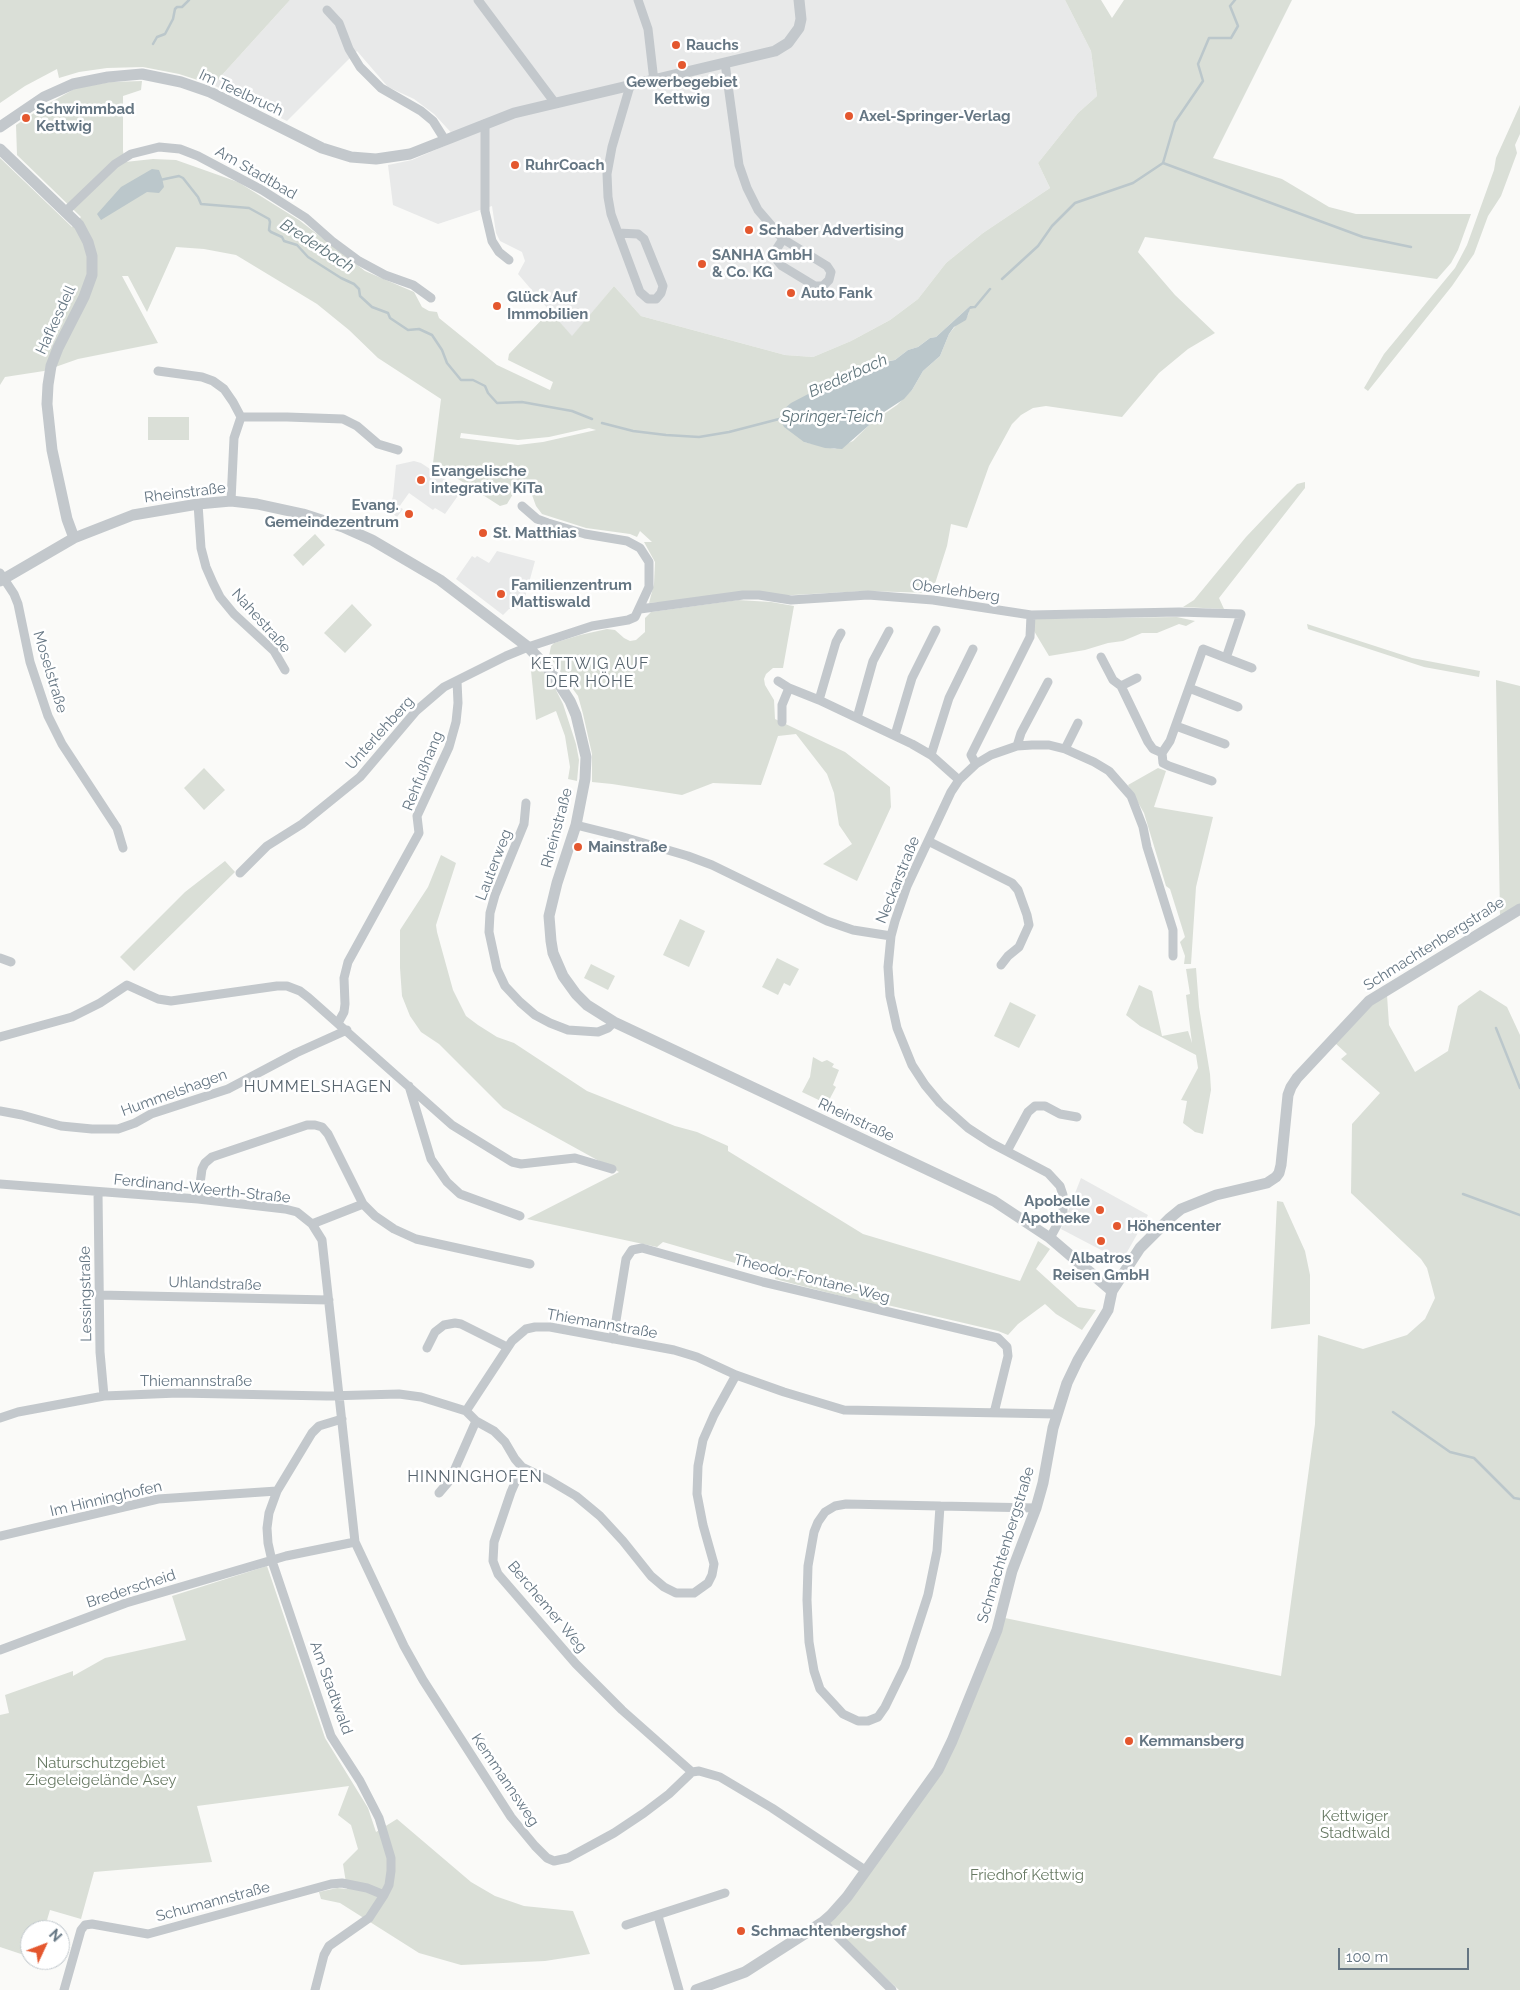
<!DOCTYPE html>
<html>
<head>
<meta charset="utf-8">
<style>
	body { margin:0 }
	#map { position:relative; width:1520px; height:1990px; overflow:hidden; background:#fafaf8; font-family:Raleway,sans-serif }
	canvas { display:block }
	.north { position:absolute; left:20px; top:1920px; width:50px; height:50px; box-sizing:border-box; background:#fff; border:1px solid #c1c8cd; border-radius:50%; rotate:47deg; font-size:14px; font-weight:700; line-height:20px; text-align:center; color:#657683 }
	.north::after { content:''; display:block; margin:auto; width:18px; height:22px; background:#e4572e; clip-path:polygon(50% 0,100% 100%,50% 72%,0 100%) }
	.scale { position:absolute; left:1338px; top:1948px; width:131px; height:22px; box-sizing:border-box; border:2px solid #657683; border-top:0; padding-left:6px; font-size:15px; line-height:18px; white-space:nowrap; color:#657683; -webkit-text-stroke:4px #fff; paint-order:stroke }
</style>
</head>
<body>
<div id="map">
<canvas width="1520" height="1990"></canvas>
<div class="north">N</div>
<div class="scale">100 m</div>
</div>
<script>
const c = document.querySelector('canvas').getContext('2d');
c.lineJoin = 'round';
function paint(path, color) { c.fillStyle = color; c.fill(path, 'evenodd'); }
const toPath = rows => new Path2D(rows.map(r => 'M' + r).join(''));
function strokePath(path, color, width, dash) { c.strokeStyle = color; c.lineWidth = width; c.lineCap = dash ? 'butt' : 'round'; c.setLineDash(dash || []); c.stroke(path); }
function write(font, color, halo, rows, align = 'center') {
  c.font = font + ' Raleway,sans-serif'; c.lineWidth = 5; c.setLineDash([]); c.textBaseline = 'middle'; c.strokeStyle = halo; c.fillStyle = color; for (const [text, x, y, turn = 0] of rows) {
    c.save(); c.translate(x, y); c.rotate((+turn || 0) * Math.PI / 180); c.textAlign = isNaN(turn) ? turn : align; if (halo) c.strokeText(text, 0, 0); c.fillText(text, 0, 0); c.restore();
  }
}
paint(toPath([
	[290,0,1065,0,1091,51,1097,96,1078,113,1038,163,1050,188,983,233,946,263,918,299,890,320,851,341,813,357,785,355,641,316,614,286,572,337,518,274,525,261,522,252,500,241,496,233,492,206,438,224,393,205,388,165,412,160,458,140,434,114,414,99,388,87,357,51,287,121,213,85],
	[414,461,421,463,462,490,445,514,435,508,433,510,409,493,399,507,403,509,397,517,389,511,393,496,396,465],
	[497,551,535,561,522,608,509,609,503,615,456,579,472,556,475,558,477,556,489,563],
	[1081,1178,1148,1215,1122,1261,1061,1229]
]), '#e8e9e9');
paint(toPath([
	[0,0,290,0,213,85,179,74,143,67,107,68,79,72,59,78,57,69,25,86,0,103],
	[1065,0,1101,0,1112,18,1124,0,1292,0,1213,158,1282,179,1329,207,1356,214,1471,214,1458,250,1451,263,1437,279,1145,237,1138,252,1175,295,1215,333,1188,349,1159,373,1122,417,1046,406,1033,408,1021,415,1012,424,989,466,967,528,951,524,947,546,932,593,865,591,649,603,654,584,655,562,644,542,652,542,640,531,637,537,630,534,586,528,542,514,536,506,532,495,525,491,513,494,507,504,500,506,433,463,441,399,378,358,349,330,317,304,236,255,204,249,176,247,147,312,128,276,122,276,158,343,78,359,44,371,5,377,0,385,0,158,72,227,81,217,17,155,16,125,46,105,76,88,110,82,142,81,141,90,123,96,123,151,125,162,153,159,176,160,238,182,299,220,365,271,414,292,422,307,429,311,437,312,439,318,497,365,550,390,553,382,508,360,509,354,550,311,572,336,614,286,641,316,785,355,813,357,851,341,890,320,918,299,946,263,983,233,1050,188,1038,163,1078,113,1097,96,1091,51],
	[970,306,968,315,957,324,949,334,940,356,923,371,912,390,897,405,871,423,853,441,835,449,804,442,883,362,895,360,908,350,918,347,930,338,936,337],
	[589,428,596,430,543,442,518,445,460,438,461,433,518,440,549,437],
	[1520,105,1520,134,1515,145,1517,153,1501,196,1488,216,1474,254,1452,286,1368,391,1364,388,1384,354,1455,268,1467,245,1494,170,1496,158],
	[148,417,189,417,189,440,148,440],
	[1305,482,1305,488,1219,598,1224,609,1183,607,1194,600,1246,537,1281,500,1297,484],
	[315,534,325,545,303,566,293,555],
	[738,600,771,602,794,606,783,668,773,668,766,674,764,679,765,685,774,700,775,719,845,752,890,787,891,807,857,881,823,864,852,844,839,825,834,793,827,774,796,734,778,736,761,785,713,783,682,795,612,784,592,782,592,754,583,714,578,696,549,656,551,646,554,643,580,635,607,629,615,630,624,638,630,641,636,640,645,632,645,618,651,612],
	[352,604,372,625,345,653,324,633],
	[1177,617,1195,621,1186,626,1179,624,1157,633,1142,633,1123,641,1108,643,1085,650,1049,656,1034,631,1035,619],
	[1307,624,1412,658,1480,671,1479,677,1424,667,1308,629],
	[530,661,545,673,553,684,563,704,576,744,579,760,577,781,568,779,570,767,565,736,556,711,536,720],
	[1496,680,1520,686,1520,905,1500,917],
	[204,768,225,790,204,810,184,788],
	[1158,768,1166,771,1154,807,1213,817,1196,887,1191,964,1184,964,1185,956,1180,942,1185,937,1170,889,1166,886,1144,813,1128,785],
	[441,855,456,863,436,925,437,932,453,990,466,1016,478,1025,497,1037,514,1043,587,1091,675,1126,697,1132,728,1146,728,1151,863,1234,1020,1281,1038,1241,1050,1249,1036,1269,1078,1307,1096,1310,1082,1330,1056,1314,1045,1304,1018,1324,1008,1335,998,1331,883,1304,883,1307,775,1279,776,1275,663,1242,657,1247,527,1219,619,1172,503,1108,439,1044,421,1032,410,1016,402,996,400,968,400,930,428,887],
	[225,861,235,872,134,971,120,957,185,892],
	[680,919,705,931,689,967,663,955],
	[777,958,799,969,790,986,784,983,778,995,762,987],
	[591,964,615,976,608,990,584,978],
	[1196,968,1199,1007,1210,1074,1211,1090,1203,1134,1195,1132,1183,1123,1187,1101,1181,1100,1198,1068,1196,1055,1140,1026,1126,1015,1139,985,1152,991,1162,1036,1188,1031,1192,1043,1186,995,1190,994,1186,969],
	[1480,990,1507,1007,1520,1035,1520,1990,899,1990,826,1923,940,1773,1005,1618,1281,1676,1315,1424,1318,1335,1363,1349,1407,1335,1425,1319,1435,1298,1427,1268,1421,1259,1351,1193,1352,1124,1380,1093,1341,1059,1347,1054,1334,1042,1363,1010,1387,995,1389,1025,1415,1072,1448,1051,1458,1006],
	[1010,1002,1036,1015,1019,1048,994,1036],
	[813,1057,822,1062,827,1060,834,1064,832,1067,839,1070,833,1085,836,1087,827,1104,802,1092,810,1077],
	[1277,1201,1283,1202,1305,1251,1310,1275,1310,1324,1271,1329],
	[267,1566,325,1738,368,1808,376,1832,397,1819,471,1882,495,1896,524,1906,573,1911,590,1954,545,1961,461,1965,419,1953,340,1903,321,1899,319,1892,337,1888,347,1889,343,1864,358,1849,351,1825,338,1815,349,1786,197,1806,212,1862,94,1872,81,1919,50,1910,44,1930,30,1930,30,1957,0,1947,0,1715,9,1713,5,1695,73,1671,73,1676,105,1658,186,1640,172,1596]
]), '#dadfd7');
paint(toPath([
	[152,169,159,170,162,178,164,187,159,193,147,192,101,220,97,214,121,187],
	[970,306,976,306,975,308,970,309,966,320,954,327,949,334,940,356,923,371,912,390,904,399,884,412,842,449,825,448,804,442,784,427,782,423,782,415,784,409,791,403,837,379,875,364,895,360,908,350,918,347,930,338,936,337]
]), '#bbc7cb');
strokePath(toPath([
	[153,44,157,37,165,34,173,19,175,9,177,7,182,7,189,0],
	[1163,163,1363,237,1411,247],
	[160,180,179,176,183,178,198,197,201,204,249,208,269,219,270,222,269,230,271,232,282,237,284,241,297,245,308,257,341,278,354,284,359,289,360,296,372,307,388,313,390,318,408,330,419,329,432,335,442,350,447,363,461,380,473,380,485,386,488,393,497,403,522,402,572,411,592,419],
	[1002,279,1038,246,1052,226,1075,203,1133,183,1163,163,1175,122,1203,81,1198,64,1209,38,1231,38,1238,26,1230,6,1235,0],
	[975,307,990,289],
	[602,423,633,431,666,435,699,437,729,432,783,418],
	[1496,1028,1520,1088],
	[1463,1194,1520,1215],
	[1393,1412,1450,1452,1474,1458,1514,1498,1520,1499]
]), '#bbc7cb', 2.5);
strokePath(toPath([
	[478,0,555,103],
	[638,0,648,29,654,81],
	[327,10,339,23,349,49,360,67,381,88,421,111,433,121,445,140],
	[725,63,739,165,747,188,758,210,783,239,827,266,831,272,829,280,823,286,815,286,782,266,776,259,774,253,783,239],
	[485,124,485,211,492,241,499,252,509,260],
	[66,211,115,164,131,154,159,147,180,149,198,156,262,190,306,218,332,241,359,261,385,275,413,285,431,298],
	[618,233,638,234,644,239,663,286,661,293,656,299,648,299,640,292,618,233,611,214,608,197,607,174,612,147,630,86],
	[158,371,202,377,213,381,224,389,233,402,241,417,234,438,231,501],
	[241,417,287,417,343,419,357,426,378,444,398,450],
	[198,504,201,548,206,567,213,583,220,597,234,614,274,651,285,670],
	[0,573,14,594,18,604,30,662,48,716,62,744,117,828,123,848],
	[640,609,743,595,759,595,791,600,868,595,933,600,1031,615,1179,612,1241,614,1226,658,1203,649,1170,741,1162,753,1153,749,1148,742,1121,686,1113,680,1101,657],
	[1226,658,1252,668],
	[778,681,789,688,819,700,912,744,931,755,959,780],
	[1121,686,1137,678],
	[1189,688,1238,707],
	[819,700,836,642,841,633],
	[857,718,873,661,889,631],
	[782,722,782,705,789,688],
	[1176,726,1225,744],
	[895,735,912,678,936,630],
	[1017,746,1021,733,1048,682],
	[1065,749,1078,723],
	[1162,753,1163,763,1169,766,1212,781],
	[931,755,949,698,973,649],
	[976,764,971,755,1030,637,1031,615],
	[526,803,524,824,495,895,490,913,489,932,497,969,505,986,520,1002,535,1015,550,1023,568,1030,598,1032,608,1028,614,1022],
	[576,825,620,836,688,856,712,865,827,921,853,930,891,936],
	[928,841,1012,883,1018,890,1027,915,1029,925,1019,947,1008,956,1001,965],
	[240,873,267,846,302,824,360,777,416,711,444,687,506,656,528,647,592,626,628,620,635,617,649,587,649,562,640,548,627,541,585,534,548,523,537,519,522,506],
	[0,958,11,962],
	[338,1023,344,1012,345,1004,344,978,348,962,419,833,417,816,449,747,456,722,458,703,457,681],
	[0,1037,72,1017,100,1003,127,985,158,999,171,1001,277,986,287,986,300,991,309,998,452,1125,512,1162,521,1164,575,1158,612,1169],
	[409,1086,431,1159,447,1182,460,1194,520,1216],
	[0,1111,22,1115,61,1126,92,1129,118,1129,135,1123,151,1114,228,1089,296,1053,347,1030],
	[1007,1151,1028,1112,1035,1106,1045,1106,1060,1114,1077,1117],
	[0,1184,198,1199,285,1209,297,1212,312,1224,322,1240,355,1542,404,1646,423,1680,511,1817,535,1846,547,1858,554,1861,568,1858,614,1833,644,1813,669,1794,692,1772,699,1771,720,1777,772,1808,865,1870],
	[98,1192,100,1352,104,1396],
	[198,1199,202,1169,205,1163,212,1157,307,1125,315,1125,322,1127,328,1134,363,1204,375,1216,394,1229,416,1239,530,1264],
	[312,1224,363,1204],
	[1050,1238,1063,1214,1063,1195,1060,1186,1048,1173,991,1143,968,1128,940,1103,925,1085,912,1065,897,1028,890,996,888,967,891,936,895,921,907,886,951,792,959,780,976,764,991,755,1017,746,1032,745,1049,745,1065,749,1094,762,1109,771,1131,796,1143,827,1147,847,1173,930,1173,956],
	[99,1295,329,1300],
	[613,1339,626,1259,632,1250,642,1248,763,1282,998,1338,1007,1347,1008,1356,994,1413],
	[427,1348,435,1332,444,1325,455,1323,461,1324,507,1347],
	[466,1411,512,1341,526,1329,535,1327,550,1327,674,1350,697,1357,736,1375,784,1392,844,1410,1057,1414],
	[466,1411,476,1421,494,1431,505,1442,515,1459,522,1467,511,1492,494,1542,493,1561,498,1574,576,1664,622,1710,692,1772],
	[0,1418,18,1412,104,1396,178,1393,327,1396,399,1394,421,1397,466,1411],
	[522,1467,549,1480,576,1496,600,1516,623,1541,651,1576,664,1587,676,1593,694,1593,708,1583,712,1575,714,1564,703,1525,697,1494,698,1466,703,1440,714,1415,736,1375],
	[439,1493,450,1480,476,1421],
	[940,1506,937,1551,928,1595,905,1666,885,1707,878,1717,868,1721,858,1721,843,1714,820,1689,814,1671,809,1642,807,1600,808,1566,814,1532,818,1522,825,1512,835,1506,846,1504,940,1506,1036,1508],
	[0,1536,158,1499,277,1491],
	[0,1650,126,1603,286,1556,355,1542],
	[658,1916,679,1990],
	[823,1922,892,1990],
	[626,1925,725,1893],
	[64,1990,81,1930,85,1925,92,1924,148,1934,331,1884,342,1883,367,1888,384,1895],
	[315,1990,324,1955,329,1946,369,1918,384,1895,389,1885,391,1871,391,1858,379,1818,360,1781,331,1736,272,1561,268,1543,267,1528,269,1513,277,1491,312,1433,319,1426,342,1419]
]), '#c3c8cc', 9);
strokePath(toPath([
	[0,127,44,97,73,84,108,77,142,74,181,82,210,92,322,148,351,157,376,159,410,154,514,113,775,51,788,43,799,28,801,19,799,0],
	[0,149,79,225,88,242,92,256,92,275,84,297,58,348,51,366,48,385,47,404,52,450,67,519,74,538],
	[0,581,74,538,133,515,198,504,231,501,257,504,303,514,343,527,372,540,440,580,528,647,546,666,557,681,570,701,576,715,586,757,585,779,576,825,557,883,549,916,551,941,553,953,563,976,576,994,587,1005,614,1022,994,1201,1050,1238,1112,1291],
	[696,1990,745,1972,823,1922,831,1915,847,1897,938,1770,952,1741,997,1630,1012,1571,1036,1508,1043,1483,1053,1428,1067,1383,1078,1360,1108,1310,1112,1291,1140,1248,1170,1218,1181,1209,1216,1195,1267,1183,1276,1177,1279,1173,1281,1165,1288,1095,1291,1087,1297,1078,1369,1001,1520,909]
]), '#c3c8cc', 11);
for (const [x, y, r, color] of [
	[676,45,5,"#e4572e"],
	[682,65,5,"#e4572e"],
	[849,116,5,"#e4572e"],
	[26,118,5,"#e4572e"],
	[515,165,5,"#e4572e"],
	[749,230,5,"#e4572e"],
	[702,264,5,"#e4572e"],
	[791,293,5,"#e4572e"],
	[497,306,5,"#e4572e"],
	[421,480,5,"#e4572e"],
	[409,514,5,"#e4572e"],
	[483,533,5,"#e4572e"],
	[501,594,5,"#e4572e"],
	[578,847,5,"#e4572e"],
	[1100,1210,5,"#e4572e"],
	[1117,1226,5,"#e4572e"],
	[1101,1241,5,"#e4572e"],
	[1129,1741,5,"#e4572e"],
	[741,1931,5,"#e4572e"]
]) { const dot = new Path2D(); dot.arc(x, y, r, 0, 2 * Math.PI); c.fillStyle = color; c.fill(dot); strokePath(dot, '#fff', 2); }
write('bold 15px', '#657683', '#fff', [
	["Rauchs",686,45],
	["Gewerbegebiet",682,82,"center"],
	["Kettwig",682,99,"center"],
	["Schwimmbad",36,109],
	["Kettwig",36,126],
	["Axel-Springer-Verlag",859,116],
	["RuhrCoach",525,165],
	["Schaber Advertising",759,230],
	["SANHA GmbH",712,255],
	["& Co. KG",712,272],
	["Auto Fank",801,293],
	["Glück Auf",507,297],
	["Immobilien",507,314],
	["Evangelische",431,471],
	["integrative KiTa",431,488],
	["Evang.",399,505,"right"],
	["Gemeindezentrum",399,522,"right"],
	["St. Matthias",493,533],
	["Familienzentrum",511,585],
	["Mattiswald",511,602],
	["Mainstraße",588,847],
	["Apobelle",1090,1201,"right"],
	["Apotheke",1090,1218,"right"],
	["Höhencenter",1127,1226],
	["Albatros",1101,1258,"center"],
	["Reisen GmbH",1101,1275,"center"],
	["Kemmansberg",1139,1741],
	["Schmachtenbergshof",751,1931]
], 'left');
write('15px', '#657683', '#fff', [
	["Im Teelbruch",241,93,25],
	["Am Stadtbad",256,173,30],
	["Hafkesdell",56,320,-65],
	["Rheinstraße",185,493,-7],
	["Oberlehberg",956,591,8],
	["Nahestraße",261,621,48],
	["Moselstraße",50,672,73],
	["Unterlehberg",380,733,-48],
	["Rehfußhang",423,771,-68],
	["Rheinstraße",557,828,-75],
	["Lauterweg",494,865,-69],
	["Neckarstraße",898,880,-68],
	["Schmachtenbergstraße",1434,944,-32],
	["Hummelshagen",174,1093,-20],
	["Rheinstraße",856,1120,25],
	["Ferdinand-Weerth-Straße",202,1189,6],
	["Theodor-Fontane-Weg",812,1279,14],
	["Uhlandstraße",215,1284,2],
	["Lessingstraße",86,1294,-91],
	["Thiemannstraße",602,1324,10],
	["Thiemannstraße",196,1381],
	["Im Hinninghofen",106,1499,-13],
	["Schmachtenbergstraße",1006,1545,-73],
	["Brederscheid",131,1589,-18],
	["Berchemer Weg",547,1607,50],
	["Am Stadtwald",331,1688,70],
	["Kemmannsweg",505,1780,56],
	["Schumannstraße",213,1902,-15]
]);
write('15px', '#687a64', '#fff', [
	["Naturschutzgebiet",101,1763],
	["Ziegeleigelände Asey",101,1780],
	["Kettwiger",1355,1816],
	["Stadtwald",1355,1833],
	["Friedhof Kettwig",1027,1875]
]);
write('italic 16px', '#60757c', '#fff', [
	["Brederbach",317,246,33],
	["Brederbach",848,376,-24],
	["Springer-Teich",832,417]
]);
c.letterSpacing = '1px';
write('16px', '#57646e', '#fff', [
	["KETTWIG AUF",590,664],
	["DER HÖHE",590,682],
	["HUMMELSHAGEN",318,1087],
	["HINNINGHOFEN",475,1477]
]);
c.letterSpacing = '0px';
</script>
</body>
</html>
